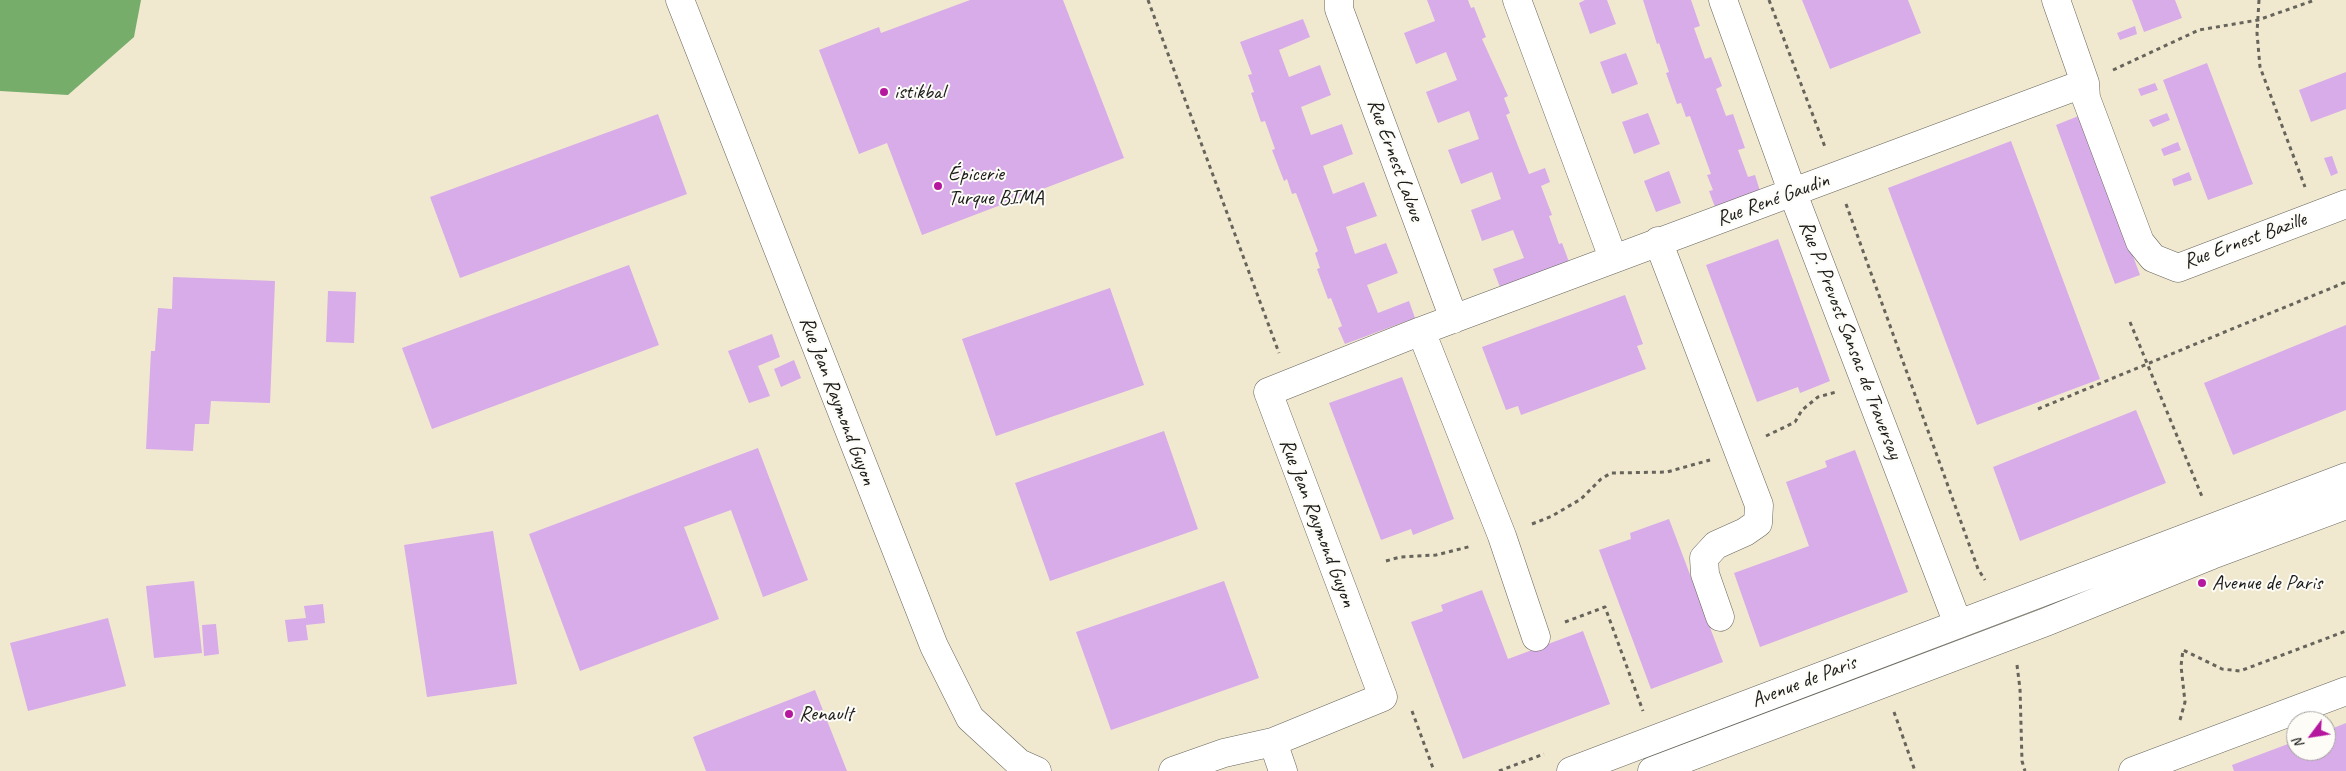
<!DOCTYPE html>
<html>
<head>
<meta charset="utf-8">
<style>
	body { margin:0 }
	#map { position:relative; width:2346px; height:771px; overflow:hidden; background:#f0e9d0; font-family:Caveat,sans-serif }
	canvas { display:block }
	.north { position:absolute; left:2286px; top:711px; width:50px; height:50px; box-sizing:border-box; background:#fdfcf7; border:1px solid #a3a29f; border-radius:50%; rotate:239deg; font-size:14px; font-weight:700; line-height:20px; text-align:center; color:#1c1c1c }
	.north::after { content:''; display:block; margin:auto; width:18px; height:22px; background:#b5179e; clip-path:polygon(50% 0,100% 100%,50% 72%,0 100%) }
</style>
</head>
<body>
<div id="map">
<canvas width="2346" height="771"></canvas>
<div class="north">N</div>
</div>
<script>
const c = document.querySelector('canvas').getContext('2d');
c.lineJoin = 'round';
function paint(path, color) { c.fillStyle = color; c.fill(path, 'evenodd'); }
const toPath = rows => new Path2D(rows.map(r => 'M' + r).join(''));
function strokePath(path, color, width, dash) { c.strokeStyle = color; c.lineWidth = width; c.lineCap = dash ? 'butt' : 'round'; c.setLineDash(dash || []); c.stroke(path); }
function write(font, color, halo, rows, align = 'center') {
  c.font = font + ' Caveat,sans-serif'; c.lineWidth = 4; c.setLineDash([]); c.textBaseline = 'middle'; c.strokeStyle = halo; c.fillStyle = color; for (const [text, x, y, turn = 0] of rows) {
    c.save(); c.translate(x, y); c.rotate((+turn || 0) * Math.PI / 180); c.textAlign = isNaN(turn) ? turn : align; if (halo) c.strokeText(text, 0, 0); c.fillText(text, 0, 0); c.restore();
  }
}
paint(toPath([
	[0,0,141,0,134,37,68,95,0,91]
]), '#77ad6b');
paint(toPath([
	[970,0,1063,0,1124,158,922,235,887,143,859,154,819,50,879,27,881,33],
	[1427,0,1468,0,1471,8,1474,7,1486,37,1482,39,1508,96,1504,98,1510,113,1506,115,1529,174,1545,168,1550,182,1541,186,1552,215,1549,216,1559,244,1562,243,1569,262,1500,287,1493,269,1524,258,1513,230,1482,241,1471,210,1501,199,1492,172,1461,184,1448,150,1479,139,1469,111,1438,123,1426,92,1457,80,1446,52,1416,64,1404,33,1435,21],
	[1585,0,1607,0,1616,24,1590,34,1579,3],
	[1643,0,1691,0,1700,26,1694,28,1705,59,1711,57,1722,86,1716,89,1726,116,1733,114,1745,148,1738,150,1748,177,1755,175,1760,191,1715,207,1709,191,1713,190,1707,175,1711,174,1690,116,1686,117,1681,103,1677,104,1666,73,1669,72,1659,43,1657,44],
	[1802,0,1908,0,1921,33,1830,69],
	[2132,0,2175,0,2182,18,2144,32],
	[1303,19,1310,37,1279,50,1289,77,1320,65,1331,95,1301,107,1311,135,1342,124,1353,154,1323,166,1333,194,1364,182,1377,216,1346,227,1355,254,1386,243,1398,273,1367,285,1378,313,1409,301,1415,318,1345,344,1338,328,1342,326,1331,298,1328,299,1317,269,1320,268,1315,253,1318,251,1296,193,1292,194,1287,179,1284,181,1272,150,1275,149,1265,121,1261,122,1251,93,1254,92,1248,75,1252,74,1240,42],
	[2135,26,2137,34,2120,40,2117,33],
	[1626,53,1638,84,1612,94,1600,62],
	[2207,63,2253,184,2208,200,2163,80],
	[2346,72,2346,109,2311,122,2299,90],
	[2155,83,2158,90,2141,96,2138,89],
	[1648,113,1660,144,1634,154,1622,122],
	[2167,113,2170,120,2153,127,2149,120],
	[658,114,687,194,460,278,430,197],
	[2081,115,2140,275,2115,284,2056,125],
	[2011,141,2100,379,1977,425,1888,188],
	[2178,142,2181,150,2164,156,2161,149],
	[2332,156,2338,173,2331,176,2324,158],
	[1669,171,1681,203,1656,212,1644,181],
	[2189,172,2192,180,2174,186,2172,179],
	[1778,239,1830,381,1800,393,1798,387,1757,402,1706,265],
	[629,265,659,345,432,429,402,348],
	[173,277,275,281,270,403,211,401,209,424,195,424,193,451,146,449,151,351,155,351,158,308,172,309],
	[1110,288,1144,385,996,436,962,339],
	[328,291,356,292,354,343,326,342],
	[1625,295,1643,344,1637,346,1646,369,1521,415,1518,406,1506,410,1482,347],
	[2346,325,2346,410,2233,455,2204,383],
	[772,334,780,357,758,366,770,396,749,403,728,351],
	[794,360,801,378,781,387,774,369],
	[1402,377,1454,519,1413,535,1411,529,1381,540,1329,403],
	[2136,410,2166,483,2020,541,1993,467],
	[1164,431,1198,529,1050,581,1015,483],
	[758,448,808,580,763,597,731,510,684,527,719,619,580,671,529,534],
	[1855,450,1908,592,1760,647,1734,573,1809,546,1786,482,1827,467,1825,461],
	[1669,519,1723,662,1651,689,1599,550,1631,539,1630,533],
	[493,531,517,684,427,697,404,545],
	[194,581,202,653,154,658,146,586],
	[1224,581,1259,678,1111,730,1076,632],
	[1482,590,1508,659,1583,631,1610,704,1463,759,1411,622,1443,611,1441,605],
	[323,604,325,623,306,625,308,640,288,642,285,620,306,618,304,606],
	[108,618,126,686,28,711,10,643],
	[216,624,219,654,204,656,202,625],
	[815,690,847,771,706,771,693,737],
	[2346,723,2346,771,2234,771,2232,765,2296,741,2296,751,2326,751,2326,731]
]), '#d8abe9');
const minor = toPath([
	[680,0,934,646,970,718,1019,763,1037,771],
	[1339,0,1339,9,1454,319],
	[1517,0,1613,258],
	[1723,0,1792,191,1958,624],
	[2085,83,2086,98,2140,242,2153,258,2178,268,2346,204],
	[1658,241,1759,505,1758,523,1745,532,1716,545,1704,558,1705,574,1720,617],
	[1536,637,1502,536,1421,331,2085,83,2056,0],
	[1273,742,1383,697,1268,392,1421,331],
	[1173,771,1224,753,1273,742,1283,771],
	[2133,771,2346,691]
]);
const secondary = toPath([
	[1571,771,2346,477],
	[1652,771,2046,622,2212,555,2346,505]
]);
strokePath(minor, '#66645b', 29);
strokePath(secondary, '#66645b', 29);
strokePath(toPath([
	[1148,0,1279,353],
	[1769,0,1825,147],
	[2259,0,2257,33,2260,67,2305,187],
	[2113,70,2199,30,2258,20,2315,0],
	[1846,204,1978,569,1985,580],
	[2130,322,2203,499],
	[2038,409,2346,282],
	[1766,436,1795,422,1802,410,1818,397,1836,392],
	[1532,524,1552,516,1581,499,1601,479,1611,473,1667,472,1710,460],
	[1386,561,1400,557,1436,555,1472,546],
	[1565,622,1605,607,1643,711],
	[2017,665,2020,689,2022,761,2025,771],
	[1412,711,1434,771],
	[1894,712,1915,771],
	[2180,720,2185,702,2181,666,2183,650,2222,669,2240,671,2346,631],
	[1499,771,1544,754]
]), '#66645b', 3, [4, 4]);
strokePath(minor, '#fff', 28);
strokePath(secondary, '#fff', 28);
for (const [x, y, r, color] of [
	[884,92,5,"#b5179e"],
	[938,186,5,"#b5179e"],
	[2202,583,5,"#b5179e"],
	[789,714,5,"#b5179e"]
]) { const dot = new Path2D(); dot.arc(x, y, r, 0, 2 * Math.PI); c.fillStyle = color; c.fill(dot); strokePath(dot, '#fdfcf7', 2); }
write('21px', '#1c1c1c', '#fdfcf7', [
	["istikbal",894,92],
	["Épicerie",948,174],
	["Turque BIMA",948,198],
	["Avenue de Paris",2212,583],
	["Renault",799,714]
], 'left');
write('21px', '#1c1c1c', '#fdfcf7', [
	["Rue Ernest Laloue",1395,160,70],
	["Rue René Gaudin",1773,200,-20],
	["Rue Ernest Bazille",2245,241,-20],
	["Rue P. Prevost Sansac de Traversay",1850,340,69],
	["Rue Jean Raymond Guyon",837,401,69],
	["Rue Jean Raymond Guyon",1317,523,69],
	["Avenue de Paris",1804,682,-21]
]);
</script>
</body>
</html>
